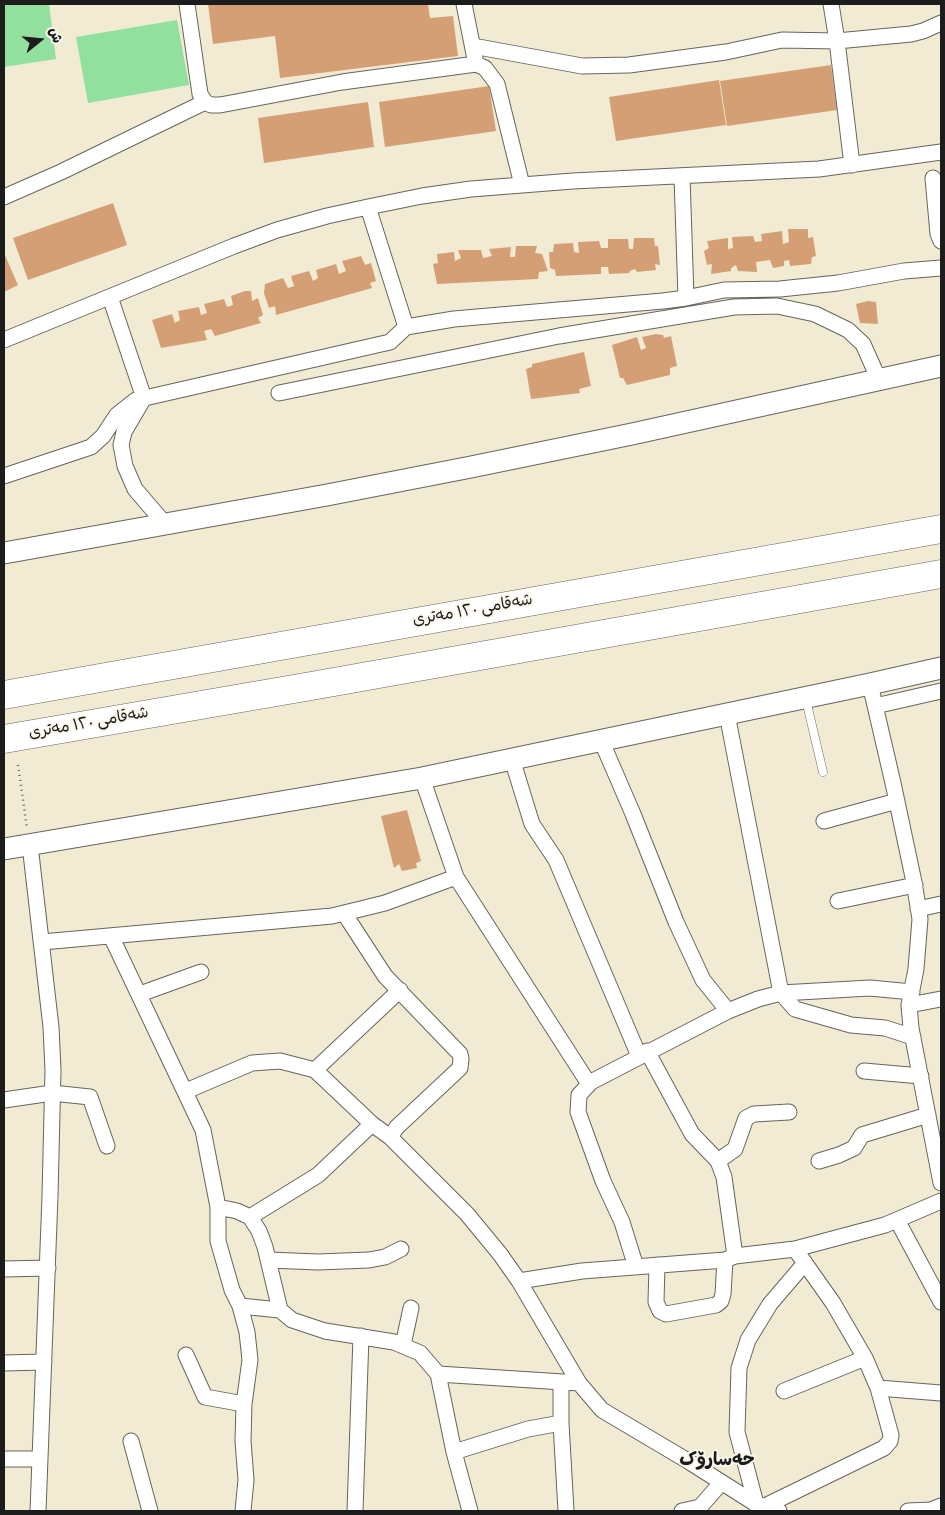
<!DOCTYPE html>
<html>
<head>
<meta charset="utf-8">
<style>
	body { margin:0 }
	#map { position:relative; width:945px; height:1515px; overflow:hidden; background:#f2ebd3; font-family:Dekko,"Playpen Sans Arabic",sans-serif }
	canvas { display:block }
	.frame { position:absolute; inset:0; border:5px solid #1c1c1c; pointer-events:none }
	.north { position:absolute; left:15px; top:15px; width:50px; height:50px; -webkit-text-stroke:4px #fbf7ec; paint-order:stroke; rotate:73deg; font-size:14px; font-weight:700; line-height:20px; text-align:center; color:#1c1c1c }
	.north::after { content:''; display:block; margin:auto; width:18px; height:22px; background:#1c1c1c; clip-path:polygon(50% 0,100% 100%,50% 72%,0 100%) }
</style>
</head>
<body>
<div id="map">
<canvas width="945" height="1515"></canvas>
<div class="frame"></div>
<div class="north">ش</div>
</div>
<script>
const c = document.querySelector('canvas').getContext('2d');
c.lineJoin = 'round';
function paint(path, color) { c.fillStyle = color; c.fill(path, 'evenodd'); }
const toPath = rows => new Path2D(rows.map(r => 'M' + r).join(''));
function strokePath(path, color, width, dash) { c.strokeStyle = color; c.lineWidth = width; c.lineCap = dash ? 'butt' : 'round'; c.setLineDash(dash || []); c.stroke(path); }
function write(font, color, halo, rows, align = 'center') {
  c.font = font + ' Dekko,"Playpen Sans Arabic",sans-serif'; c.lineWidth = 4; c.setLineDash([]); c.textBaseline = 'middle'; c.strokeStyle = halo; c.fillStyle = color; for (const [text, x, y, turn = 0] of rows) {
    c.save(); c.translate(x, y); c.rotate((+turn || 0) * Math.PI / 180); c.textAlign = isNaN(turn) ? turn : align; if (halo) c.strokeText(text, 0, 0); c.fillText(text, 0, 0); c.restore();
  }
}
paint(toPath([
	[4,4,49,4,56,59,4,67],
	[177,20,189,85,88,103,76,37]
]), '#92e09e');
paint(toPath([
	[208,4,428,4,430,18,453,16,458,56,280,78,275,36,213,44],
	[831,65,837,110,727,126,720,81],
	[719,80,726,125,616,141,609,97],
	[489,86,496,131,385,147,379,102],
	[368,102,374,147,264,163,258,118],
	[113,203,127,245,28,280,13,238],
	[788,229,808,229,808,238,813,237,816,256,812,257,811,264,790,266,789,260,784,261,784,266,773,268,770,260,756,262,757,272,738,271,736,265,731,268,731,271,711,274,712,264,707,265,704,251,709,248,707,241,728,238,728,249,733,248,732,237,753,236,755,242,762,241,761,234,782,231,783,244,789,242],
	[634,238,654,238,655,246,658,246,660,265,655,264,656,270,637,272,635,269,630,271,629,273,609,274,608,267,601,267,601,274,556,276,555,270,550,268,549,252,553,252,554,244,573,243,574,252,579,253,578,242,599,241,601,248,608,248,608,239,628,239,629,249,633,249],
	[516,246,537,246,535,253,542,254,548,271,539,272,538,279,437,284,433,264,438,263,437,254,454,252,455,261,461,258,458,250,481,250,483,258,492,256,489,249,511,247,510,257,515,257],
	[4,253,18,285,4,292],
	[361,256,365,265,371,263,376,281,370,283,372,288,276,315,275,306,269,308,264,293,265,284,283,278,288,288,294,286,291,276,309,271,313,281,318,278,316,270,336,264,339,274,346,271,342,261],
	[245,291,251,291,252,301,258,298,263,315,258,318,261,323,215,336,211,329,204,331,207,340,161,348,152,320,172,314,175,323,180,320,178,311,199,307,201,315,207,313,204,304,224,299,227,307,233,305,231,296],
	[868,301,876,302,878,324,860,323,856,304],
	[656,334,663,335,664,338,671,336,677,366,670,368,670,375,627,385,623,378,620,378,612,345,637,337,641,350,646,348,642,337],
	[584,352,591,386,579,389,580,393,531,399,526,369,532,367,532,364],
	[407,810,421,861,416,863,417,868,402,871,399,864,394,868,381,816]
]), '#d59f76');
const lane = toPath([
	[806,700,823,772]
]);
const street = toPath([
	[187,4,200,94,205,102,211,105,220,105,342,82,476,64],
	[464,4,476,64,485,68,497,84,522,185],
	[831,4,837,41,852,165],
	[473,46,582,66,629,65,726,52,782,40,837,41,911,34,923,31,941,23],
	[682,176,686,298],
	[933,178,938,234,941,241],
	[4,197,61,172,205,102],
	[110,297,144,398,124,432,121,445,125,466,135,489,165,524],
	[406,327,454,319,663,301,686,298,724,290,780,289,838,283,904,271,941,268],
	[4,340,234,246,277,230,327,216,368,207,422,196,471,189,573,181,819,169,941,152],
	[279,393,559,336,734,307,777,306,815,314,848,330,863,344,879,380],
	[4,476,91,447,103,436,117,415,136,400,390,342,406,327,368,207],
	[870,684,893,783,914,882,920,919,916,969,909,1005,911,1028,941,1183],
	[875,706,941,691],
	[727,714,781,993,795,1009,851,1025,885,1028,913,1037],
	[601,740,633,814,676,922,703,980,728,1011],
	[512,759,532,824,556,860,639,1056],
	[422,778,456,877,589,1084],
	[824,821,897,801],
	[30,845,51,1027,53,1070,50,1196,38,1511],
	[838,901,915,885],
	[918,909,941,904],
	[344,913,385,976,460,1054,461,1059,460,1068,397,1127,390,1137],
	[111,936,203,1130,218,1207,218,1241,232,1290,240,1306,247,1332,250,1360,244,1404,243,1441,246,1480,243,1511],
	[42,942,332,916,385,903,456,877],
	[140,994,201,972],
	[909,1005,941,999],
	[647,1051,692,1134,718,1161,724,1177,735,1256],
	[315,1070,400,990],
	[864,1071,921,1076],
	[186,1091,252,1063,280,1061,315,1070,372,1124,390,1137,467,1214,500,1254,519,1281,579,1383,602,1410,688,1461,756,1504,759,1511],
	[4,1100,52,1093,90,1097,107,1146],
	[718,1161,735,1149,746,1118,754,1114,789,1112],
	[819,1161,839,1155,854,1148,862,1135,928,1115],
	[218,1207,237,1211,250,1217,318,1175,372,1124],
	[250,1217,259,1231,265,1247,280,1310],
	[897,1220,941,1302],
	[269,1260,318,1262,369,1260,385,1257,401,1249],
	[657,1265,656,1302,660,1311,666,1314,716,1305,721,1301,723,1294,725,1260],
	[636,1267,622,1222,603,1181,578,1112,579,1095,591,1082,728,1011,758,999,781,993,870,988,912,992],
	[4,1269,48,1268],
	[519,1281,582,1271,725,1260,735,1256,795,1249,885,1225,941,1201],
	[240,1306,280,1310,292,1320,325,1331,394,1342,420,1353,438,1374,454,1452,470,1511],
	[403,1345,411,1308],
	[186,1355,205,1397,244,1404],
	[4,1363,44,1362],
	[438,1374,579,1383],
	[561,1382,561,1423,566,1511],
	[878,1388,941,1393],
	[784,1391,865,1358],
	[131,1441,150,1511],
	[454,1452,528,1429,561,1423],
	[4,1459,40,1459],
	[763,1507,884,1448,890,1441,891,1435,878,1388,865,1358,833,1303,795,1249],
	[355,1511,361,1336],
	[682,1511,700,1507,721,1483],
	[779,1511,756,1504,737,1432,739,1368,748,1340,770,1304,805,1263],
	[908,1511,931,1510,941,1506]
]);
const secondary = toPath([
	[4,553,327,495,471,467,632,434,941,366],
	[4,849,422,778,870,684,941,668]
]);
const highway = toPath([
	[4,695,941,529],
	[4,739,317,685,941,574]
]);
strokePath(lane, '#67645c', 9);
strokePath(street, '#67645c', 17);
strokePath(secondary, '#67645c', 23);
strokePath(highway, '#67645c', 29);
strokePath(toPath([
	[18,765,27,828]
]), '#67645c', 2.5, [1, 4]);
strokePath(lane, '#fff', 8);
strokePath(street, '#fff', 15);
strokePath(secondary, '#fff', 21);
strokePath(highway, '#fff', 28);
write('16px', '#1c1c1c', '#fbf7ec', [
	["شەقامی ١٢٠ مەتری",473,612,-10],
	["شەقامی ١٢٠ مەتری",89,725,-10]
]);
write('bold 18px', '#1c1c1c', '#fbf7ec', [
	["حەسارۆک",717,1463]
]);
</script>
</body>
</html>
